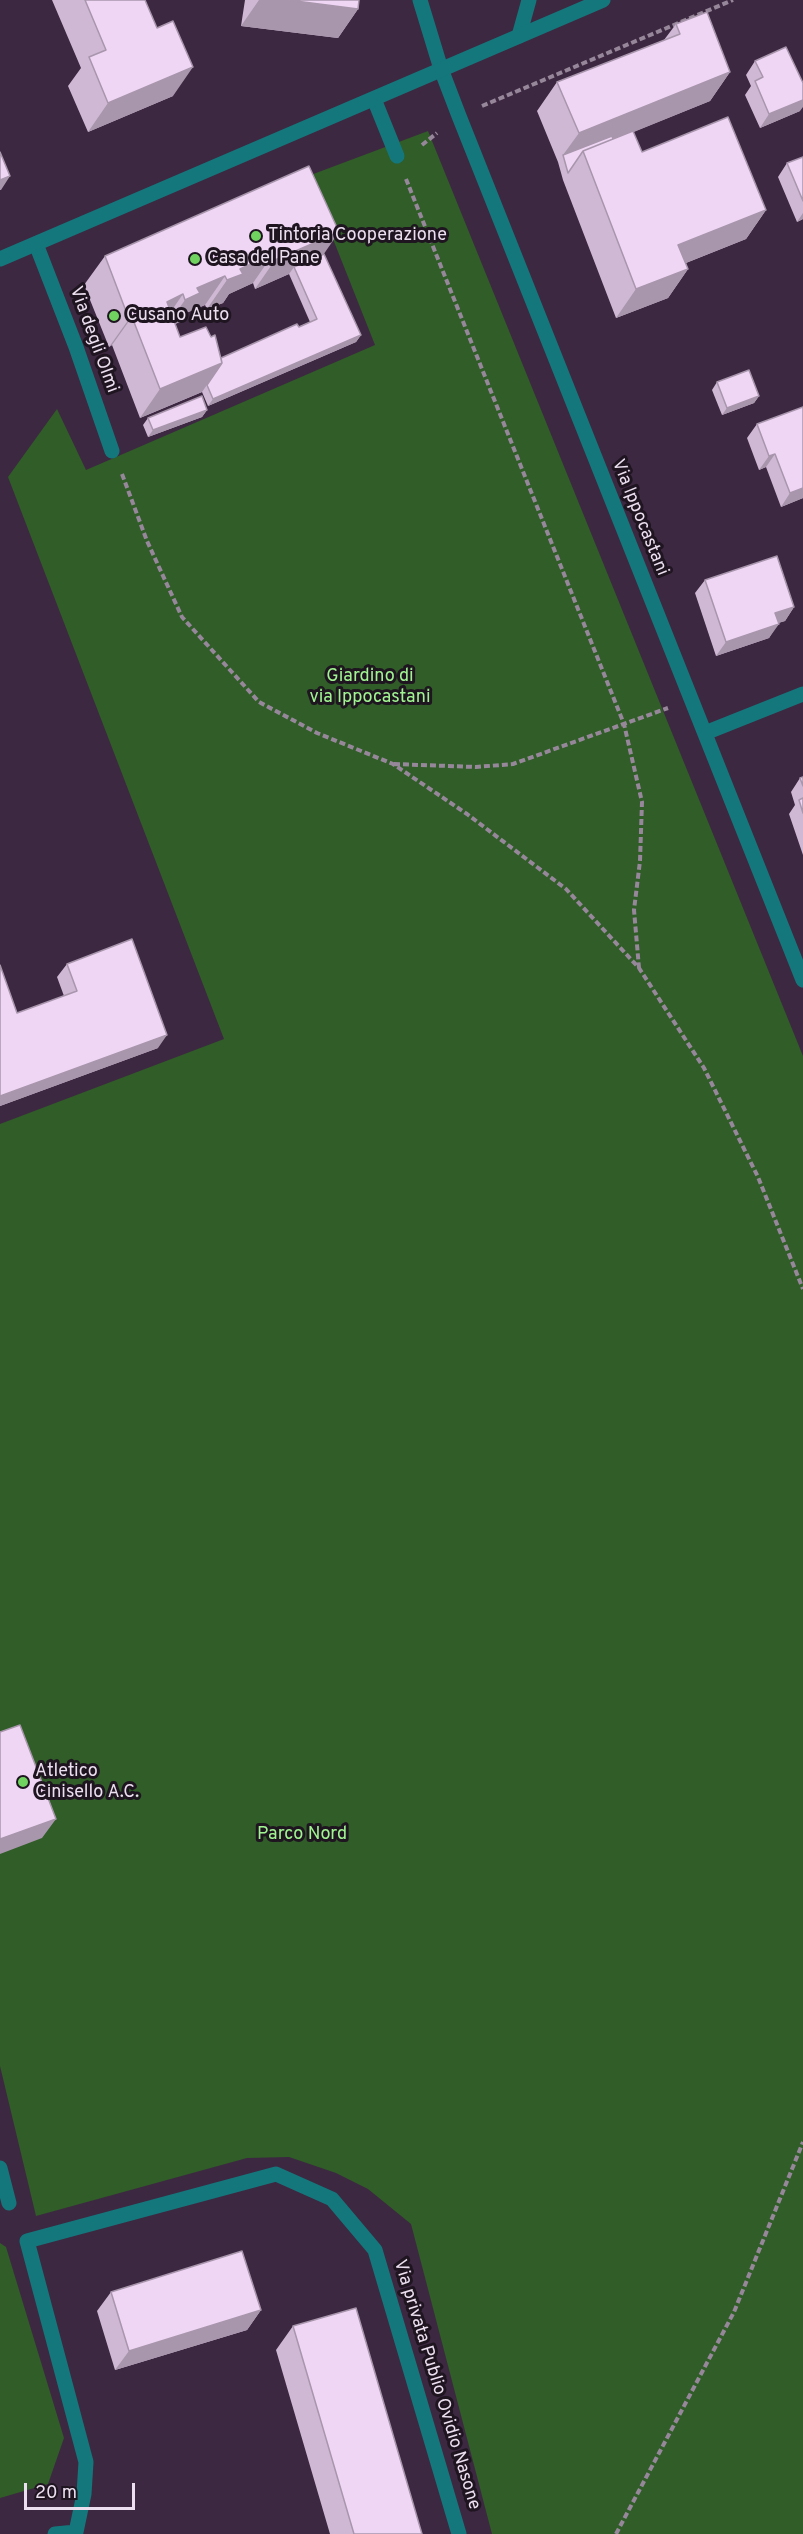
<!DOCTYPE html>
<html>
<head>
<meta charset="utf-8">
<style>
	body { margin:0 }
	#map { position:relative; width:803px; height:2534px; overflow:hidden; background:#3d2841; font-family:Overpass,sans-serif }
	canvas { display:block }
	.scale { position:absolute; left:24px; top:2483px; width:111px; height:27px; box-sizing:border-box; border:3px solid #ecdfef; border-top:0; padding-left:8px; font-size:18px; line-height:21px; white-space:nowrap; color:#ecdfef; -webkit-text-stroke:4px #1e1520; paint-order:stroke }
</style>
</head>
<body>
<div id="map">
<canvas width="803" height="2534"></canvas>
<div class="scale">20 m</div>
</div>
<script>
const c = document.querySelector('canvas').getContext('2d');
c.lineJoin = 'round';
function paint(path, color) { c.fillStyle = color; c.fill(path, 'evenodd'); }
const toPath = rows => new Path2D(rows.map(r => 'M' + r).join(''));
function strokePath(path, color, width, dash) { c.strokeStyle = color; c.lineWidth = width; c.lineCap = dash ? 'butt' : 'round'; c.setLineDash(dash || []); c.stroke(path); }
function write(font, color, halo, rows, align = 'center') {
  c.font = font + ' Overpass,sans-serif'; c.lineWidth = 6; c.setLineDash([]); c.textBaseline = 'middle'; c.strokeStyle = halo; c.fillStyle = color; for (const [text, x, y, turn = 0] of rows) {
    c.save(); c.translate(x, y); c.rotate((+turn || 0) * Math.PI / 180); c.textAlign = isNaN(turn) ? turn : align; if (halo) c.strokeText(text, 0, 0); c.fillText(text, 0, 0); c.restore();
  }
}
paint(toPath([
	[428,131,803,1056,803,2534,492,2534,411,2224,368,2189,336,2173,289,2157,247,2158,36,2216,0,2066,0,1124,224,1039,8,477,57,409,86,470,375,345,308,176],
	[0,2243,6,2247,64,2438,48,2484,0,2498]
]), '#305d28');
strokePath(toPath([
	[482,106,733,0],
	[422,145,437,133],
	[406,179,624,724,642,802,640,861,634,910,639,968],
	[122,474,147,541,182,617,259,702,317,733,393,764,467,814,566,889,639,968,704,1068,758,1177,803,1289],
	[394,764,476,767,513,764,668,708],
	[616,2534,734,2312,803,2142]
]), '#97879b', 4, [6, 3]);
strokePath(toPath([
	[519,36,529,0],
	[36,244,76,347,112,451]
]), '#14777c', 15);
strokePath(toPath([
	[374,99,397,156]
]), '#14777c', 15);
strokePath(toPath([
	[420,0,441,69,459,116,803,980],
	[705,733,803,694],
	[0,2168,9,2203],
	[76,2532,84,2494,86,2462,27,2241,276,2174,332,2199,375,2250,459,2534],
	[55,2534,76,2532]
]), '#14777c', 15);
strokePath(toPath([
	[0,259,603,0]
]), '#14777c', 15);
paint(toPath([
	[52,0,145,0,173,96,88,132,68,86,81,68],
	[245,0,359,0,358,9,338,38,241,26],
	[676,24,730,72,710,101,633,132,642,152,766,210,746,239,686,263,688,269,668,298,616,318,563,180,558,162,537,111,557,82,664,40],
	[755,61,800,111,760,128,745,95,751,86,746,75],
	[803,157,803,219,797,222,778,177,787,163],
	[324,254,361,335,356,342,208,406,202,392,140,418,112,345,109,347,84,285,105,256],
	[289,274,310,322,221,358,180,337,175,324,180,322,186,313,205,305,207,309,223,303,229,294,253,283,255,289],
	[717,382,759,396,754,403,722,415,712,390],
	[803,407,803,498,781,507,766,467,759,470,747,438,757,424],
	[207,410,202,417,148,437,143,425,148,418],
	[705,580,794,607,785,621,778,623,769,638,716,656,695,593],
	[803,777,803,855,789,814,795,805,791,792,800,778],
	[67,964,158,1048,0,1106,0,965,17,1013,64,996,57,977],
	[111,2292,261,2310,247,2330,115,2370,97,2311],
	[293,2326,422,2534,330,2534,276,2350]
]), '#ceb8d3');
paint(toPath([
	[259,0,288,0,358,9,338,38,241,26],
	[193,67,173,96,88,132,108,103],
	[730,72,710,101,565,160,563,155,579,133],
	[803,100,803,107,800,111,760,128,769,114],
	[10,176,1,190,0,190,0,180],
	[766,210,746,239,658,274,678,245],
	[803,213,803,219,797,222],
	[339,232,319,261,294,267,289,274,255,289,275,260],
	[273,254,253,283,229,294,223,303,207,309,227,280,240,269],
	[688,269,668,298,616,318,636,289],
	[225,276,205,305,186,313,180,322,165,328,185,300,197,288],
	[183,294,163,323,167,302],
	[132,317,112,345,109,347,129,319],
	[361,335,356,342,208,406,213,399],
	[222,363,202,392,140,418,160,389],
	[759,396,754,403,722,415,727,408],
	[207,410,202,417,148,437,153,430],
	[775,454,766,467,759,470,769,456],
	[803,488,803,498,781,507,790,493],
	[794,607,785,621,765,627,775,613],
	[779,624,769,638,716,656,726,642],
	[167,1035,158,1048,0,1106,0,1096],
	[56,1819,42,1838,0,1854,0,1839],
	[261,2310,247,2330,115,2370,129,2351]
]), '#a896ac');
const building = toPath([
	[85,0,145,0,157,28,173,21,193,67,108,103,89,57,106,50,85,0],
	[288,0,359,0,358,9,288,0],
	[707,12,730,72,579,133,557,82,680,34,676,24,707,12],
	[786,47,803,83,803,100,769,114,755,81,763,77,755,61,786,47],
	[728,117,766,210,678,245,688,269,636,289,583,151,633,131,642,152,728,117],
	[612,136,613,139,583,151,568,173,563,155,612,136],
	[0,152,10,176,0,180,0,152],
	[803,157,803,201,787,163,803,157],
	[309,166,339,232,275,260,273,254,240,269,243,274,227,280,225,276,197,288,200,293,185,300,183,294,167,302,180,337,206,327,211,337,215,335,222,363,160,389,132,317,129,319,105,256,309,166],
	[324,254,361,335,213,399,207,385,222,363,221,358,297,324,299,327,317,319,294,267,324,254],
	[749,370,759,396,727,408,717,382,749,370],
	[202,396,207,410,153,430,148,418,202,396],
	[803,407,803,488,790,493,775,454,769,456,757,424,803,407],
	[777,556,794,607,775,613,779,624,726,642,705,580,777,556],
	[803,777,803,786,800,778,803,777],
	[803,798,803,813,799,800,803,798],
	[132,939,167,1035,0,1096,0,965,17,1013,77,991,67,964,132,939],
	[20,1725,56,1819,0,1839,0,1732,20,1725],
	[242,2251,261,2310,129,2351,111,2292,242,2251],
	[356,2308,422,2534,354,2534,293,2326,356,2308]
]);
paint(building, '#f0d6f5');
strokePath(building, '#a896ac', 1.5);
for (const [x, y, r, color] of [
	[256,236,6,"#70d35f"],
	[195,259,6,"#70d35f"],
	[114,316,6,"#70d35f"],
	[23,1782,6,"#70d35f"]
]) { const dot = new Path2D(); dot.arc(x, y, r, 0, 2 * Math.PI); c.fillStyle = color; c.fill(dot); strokePath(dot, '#1e1520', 2); }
write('18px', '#ecdfef', '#1e1520', [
	["Tintoria Cooperazione",268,236],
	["Casa del Pane",207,259],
	["Cusano Auto",126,316],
	["Atletico",35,1772],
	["Cinisello A.C.",35,1793]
], 'left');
write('18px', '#ecdfef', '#1e1520', [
	["Via degli Olmi",93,340,70],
	["Via Ippocastani",639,518,68],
	["Via privata Publio Ovidio Nasone",436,2385,73]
]);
write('18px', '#a0f591', '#1e1520', [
	["Giardino di",370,677],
	["via Ippocastani",370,698],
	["Parco Nord",302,1835]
]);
</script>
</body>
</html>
